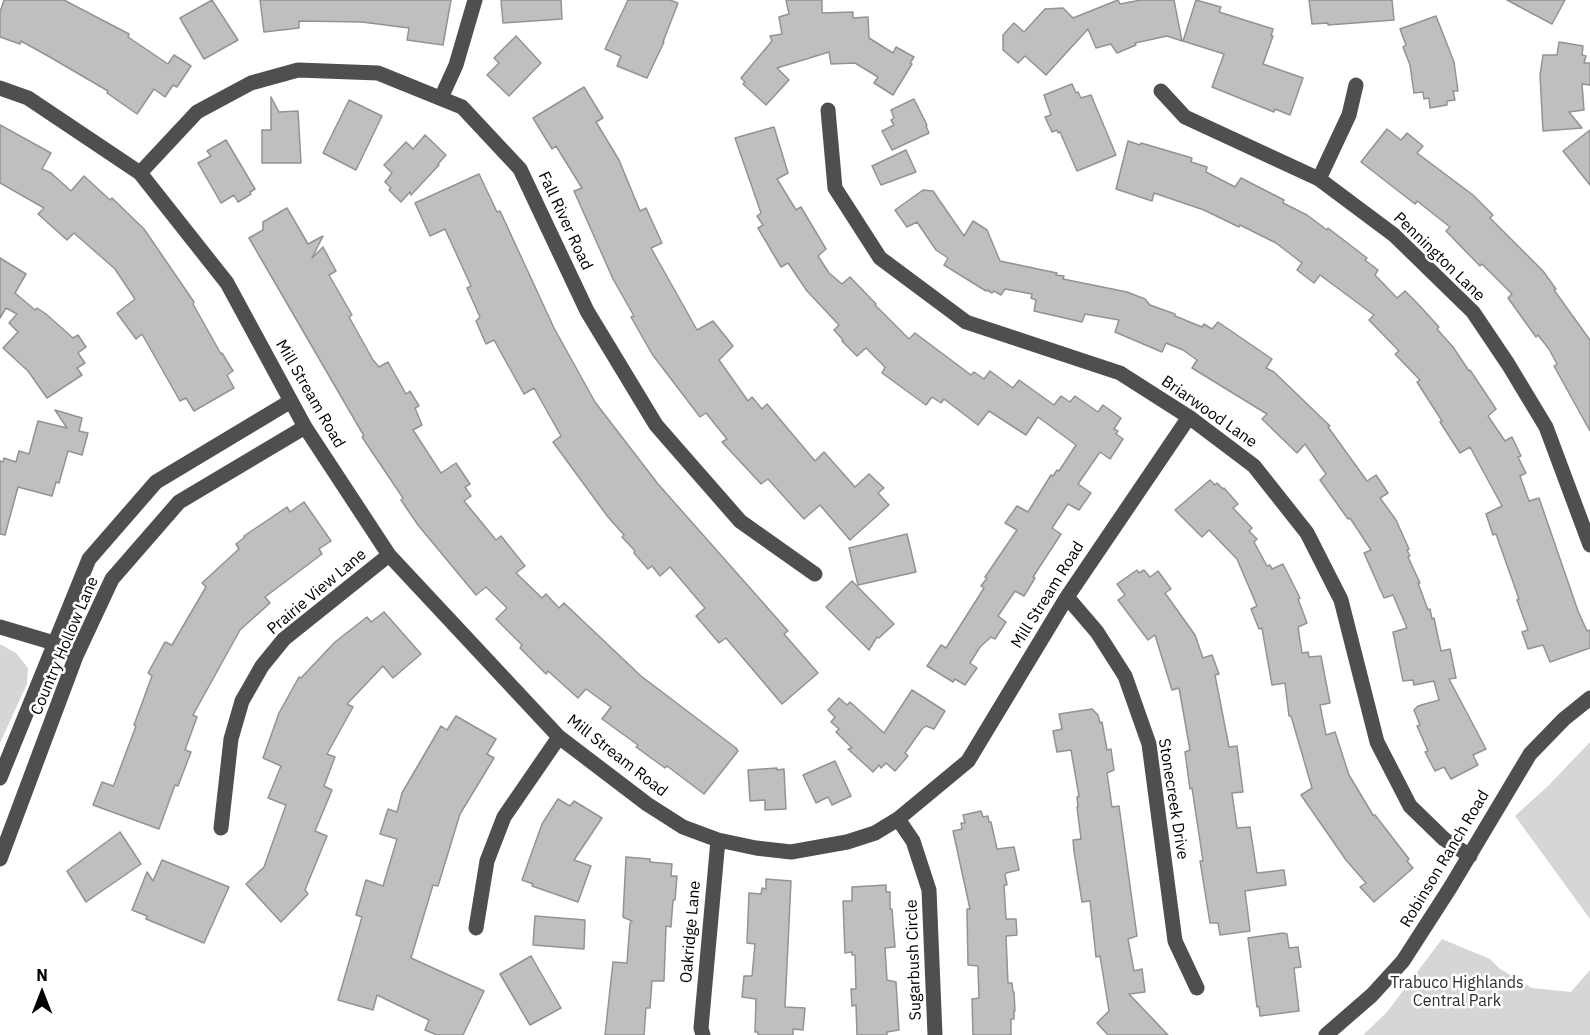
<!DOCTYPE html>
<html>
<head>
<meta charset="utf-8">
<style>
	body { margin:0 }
	#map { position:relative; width:1590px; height:1035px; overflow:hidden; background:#fff; font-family:"IBM Plex Sans",sans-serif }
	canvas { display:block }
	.north { position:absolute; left:12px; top:963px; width:60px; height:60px; -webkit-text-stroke:4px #fff; paint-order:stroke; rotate:0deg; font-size:16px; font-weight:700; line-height:24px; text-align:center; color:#000 }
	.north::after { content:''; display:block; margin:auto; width:21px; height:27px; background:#000; clip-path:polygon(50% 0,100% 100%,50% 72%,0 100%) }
</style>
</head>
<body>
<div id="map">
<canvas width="1590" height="1035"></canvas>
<div class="north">N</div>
</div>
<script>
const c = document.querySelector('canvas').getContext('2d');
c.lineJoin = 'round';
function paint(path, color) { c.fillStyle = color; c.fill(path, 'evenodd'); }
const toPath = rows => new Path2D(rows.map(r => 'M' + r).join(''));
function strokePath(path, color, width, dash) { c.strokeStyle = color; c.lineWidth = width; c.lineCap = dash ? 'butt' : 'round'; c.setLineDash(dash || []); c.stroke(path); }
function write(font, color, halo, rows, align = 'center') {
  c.font = font + ' "IBM Plex Sans",sans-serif'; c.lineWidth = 5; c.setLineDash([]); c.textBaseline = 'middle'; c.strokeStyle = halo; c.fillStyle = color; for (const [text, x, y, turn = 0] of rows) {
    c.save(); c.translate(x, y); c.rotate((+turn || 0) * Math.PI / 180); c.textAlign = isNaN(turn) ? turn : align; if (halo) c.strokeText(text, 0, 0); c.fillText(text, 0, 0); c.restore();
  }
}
paint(toPath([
	[0,644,16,653,28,668,27,684,0,743],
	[1590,742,1590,919,1515,816,1548,786],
	[1442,939,1490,959,1500,969,1532,988,1571,992,1590,970,1590,1035,1363,1035,1387,1012]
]), '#d6d6d6');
const building = toPath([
	[4,0,64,0,129,34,128,37,168,64,174,55,191,66,177,87,173,85,165,97,154,89,137,114,107,93,108,91,48,56,21,41,20,44,0,37,0,12,4,0],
	[212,0,238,40,204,59,180,18,212,0],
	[260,0,451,0,443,45,407,40,409,28,362,22,299,21,299,28,264,32,260,0],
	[501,0,561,0,562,19,503,23,501,0],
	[628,0,670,0,678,3,663,42,664,42,647,78,617,66,621,56,605,49,628,0],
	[786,0,822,0,822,13,853,12,853,18,868,17,869,38,893,53,896,47,914,57,910,63,912,64,893,95,874,83,878,77,855,63,831,64,829,52,777,68,789,80,766,105,743,84,745,82,741,78,772,41,770,36,782,34,779,17,789,14,786,0],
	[1118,0,1120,4,1141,0,1174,0,1182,41,1167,36,1135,43,1136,45,1117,53,1111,44,1096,48,1088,29,1046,75,1025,56,1018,63,1003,50,1003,35,1014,23,1024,32,1045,9,1063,8,1073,18,1118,0],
	[1196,0,1221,7,1219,12,1273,29,1271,36,1273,36,1263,64,1303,78,1290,115,1275,109,1274,112,1212,87,1224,54,1183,41,1196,0],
	[1309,0,1392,0,1394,20,1328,25,1328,23,1312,24,1309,0],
	[1507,0,1565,0,1552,24,1507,0],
	[1436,16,1454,62,1458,91,1453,91,1455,100,1447,101,1447,105,1430,108,1429,98,1424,99,1423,92,1414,93,1410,65,1403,47,1406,45,1400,29,1436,16],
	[516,36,541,63,509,96,487,75,499,63,494,58,516,36],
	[1559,42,1583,46,1582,55,1586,56,1584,63,1590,63,1590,85,1582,84,1584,110,1569,112,1582,128,1543,131,1540,75,1543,55,1557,55,1559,42],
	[1072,84,1076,93,1078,92,1081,98,1091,95,1116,155,1077,171,1060,132,1058,133,1057,130,1052,132,1045,117,1051,115,1044,95,1072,84],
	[584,87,603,118,596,122,619,160,640,211,646,208,662,243,651,248,697,330,713,321,733,346,719,360,748,401,752,397,762,409,767,404,815,461,824,452,855,487,869,474,884,488,878,493,889,505,850,540,820,505,804,519,768,479,761,484,722,442,727,439,706,413,700,417,652,354,631,317,634,316,613,279,574,191,582,188,556,146,552,149,533,118,584,87],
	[271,97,279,112,298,111,301,163,262,163,262,130,271,130,271,97],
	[914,99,927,125,926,126,929,133,892,150,882,131,894,125,891,120,894,118,891,110,914,99],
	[349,100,382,116,356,170,323,153,349,100],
	[0,125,51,153,42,169,51,173,71,191,84,176,110,200,112,198,144,229,194,302,193,304,221,354,222,353,233,371,227,375,234,388,194,411,186,398,180,401,142,334,136,339,117,313,135,299,115,269,74,233,67,240,38,214,44,208,0,183,0,125],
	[774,127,788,173,777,179,796,210,801,207,826,249,818,256,829,273,842,284,850,277,876,304,875,305,909,339,915,333,971,375,974,372,984,379,990,371,1013,388,1019,380,1054,405,1061,396,1070,402,1075,396,1098,412,1103,405,1121,418,1114,429,1118,431,1116,434,1123,439,1110,459,1100,452,1078,484,1091,493,1079,510,1068,504,1052,528,1061,534,1033,577,1035,578,1024,596,1015,591,998,616,1006,622,995,639,991,637,980,647,970,663,977,668,965,685,955,679,953,682,927,666,941,645,946,648,984,588,981,586,987,578,985,577,1017,530,1005,523,1017,506,1028,512,1051,475,1053,476,1057,470,1059,471,1076,445,1038,417,1026,435,989,411,978,425,944,399,941,403,932,397,926,405,882,373,885,367,866,348,857,356,842,341,843,340,834,330,839,325,807,291,788,263,781,267,758,228,763,225,757,216,761,213,735,138,774,127],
	[1387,129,1401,140,1407,133,1423,146,1417,153,1473,195,1493,215,1490,218,1543,271,1556,289,1554,290,1590,340,1590,431,1554,366,1557,364,1549,349,1538,335,1536,337,1508,298,1512,294,1482,264,1480,266,1446,231,1450,227,1417,201,1415,204,1361,162,1387,129],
	[1590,130,1590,185,1563,151,1590,130],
	[425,135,446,155,438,164,439,165,411,195,410,192,401,202,389,190,391,188,385,182,392,173,384,165,406,142,413,149,425,135],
	[226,140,255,189,250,192,251,194,238,202,234,195,221,203,198,163,211,156,207,151,226,140],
	[1128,141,1140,145,1141,143,1192,158,1191,162,1207,167,1206,172,1235,187,1241,178,1284,200,1283,203,1307,215,1327,230,1328,228,1367,258,1365,260,1378,270,1375,275,1397,298,1405,291,1418,304,1439,327,1437,329,1453,347,1469,371,1470,370,1496,409,1488,416,1505,441,1512,437,1521,456,1518,457,1526,473,1520,476,1529,501,1539,498,1578,611,1587,631,1590,630,1590,648,1550,662,1543,645,1528,649,1522,632,1528,630,1517,600,1519,599,1496,534,1493,535,1486,514,1502,506,1470,447,1460,453,1440,422,1442,421,1417,382,1420,380,1395,354,1399,351,1369,320,1374,315,1320,275,1314,283,1297,270,1302,263,1276,243,1240,225,1239,227,1204,210,1154,193,1152,201,1116,189,1128,141],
	[906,150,916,172,881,185,872,166,906,150],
	[479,174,497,212,500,211,554,328,595,402,658,484,788,631,784,634,818,673,782,704,726,638,719,643,696,616,705,608,670,567,660,576,652,566,648,569,634,553,635,551,622,537,624,535,608,517,553,442,561,436,534,388,524,394,494,340,486,344,476,321,480,317,467,288,471,286,445,229,430,236,415,203,479,174],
	[923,190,933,191,964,236,973,221,987,230,1000,261,1057,273,1056,275,1064,276,1063,279,1127,292,1145,299,1150,305,1175,314,1175,316,1202,327,1204,324,1212,329,1218,322,1272,359,1266,368,1274,372,1330,426,1328,427,1367,481,1376,475,1388,493,1380,498,1396,520,1409,549,1407,550,1410,556,1408,557,1420,583,1418,583,1428,610,1430,609,1432,619,1434,618,1441,651,1450,649,1456,678,1449,679,1486,749,1473,755,1478,765,1451,779,1444,767,1435,771,1425,752,1428,751,1417,726,1420,725,1414,710,1418,706,1439,700,1434,681,1414,685,1413,680,1403,681,1393,632,1407,628,1393,595,1384,598,1364,553,1371,550,1350,518,1348,519,1320,480,1326,474,1305,444,1297,453,1262,419,1267,414,1192,368,1197,360,1183,350,1166,343,1162,352,1115,332,1119,320,1085,314,1082,322,1034,311,1036,300,1031,298,1032,294,1005,289,1001,295,994,291,992,293,987,290,986,291,944,265,948,258,936,250,917,222,907,227,895,210,923,190],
	[287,208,308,244,323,236,312,258,323,247,336,271,329,275,352,315,349,317,373,360,379,367,388,362,406,394,410,391,419,406,415,408,422,425,413,430,441,473,456,463,470,484,465,487,471,496,464,501,496,540,501,536,525,566,516,573,542,598,546,594,559,608,564,603,641,676,736,748,738,751,704,794,667,766,665,768,636,747,638,745,602,719,611,707,586,689,578,698,548,671,546,674,520,648,522,645,496,619,507,608,486,587,476,595,418,525,401,500,403,498,362,437,364,436,249,238,263,230,263,222,287,208],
	[0,258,26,274,15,293,35,310,37,308,46,314,73,338,78,335,86,347,78,353,85,363,77,368,82,375,47,398,28,371,3,348,18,332,9,323,17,314,6,308,0,318,0,258],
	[55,410,82,418,79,431,88,433,82,455,68,451,59,483,56,482,52,496,18,487,5,535,0,534,0,461,3,462,4,458,16,462,19,451,29,454,38,421,67,428,55,410],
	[1210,480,1215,485,1217,483,1223,489,1224,488,1238,504,1233,508,1252,528,1249,531,1257,539,1254,542,1267,566,1270,565,1272,569,1283,564,1300,598,1298,599,1307,623,1298,627,1302,653,1308,652,1309,657,1321,656,1330,703,1320,705,1326,735,1335,732,1349,775,1373,815,1375,815,1409,859,1407,861,1413,868,1374,902,1360,887,1366,883,1346,860,1301,795,1312,788,1291,716,1289,716,1285,683,1272,685,1262,628,1259,629,1251,609,1257,606,1237,559,1209,530,1202,537,1175,510,1210,480],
	[304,502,331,541,319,549,322,554,265,597,270,603,240,630,193,715,197,717,185,750,191,752,178,786,175,785,159,829,93,805,102,782,113,786,115,782,136,726,134,725,152,676,148,673,165,642,172,645,206,587,202,583,239,549,236,544,245,537,244,536,287,507,290,512,304,502],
	[907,534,916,572,858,585,849,548,907,534],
	[1137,570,1139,573,1144,570,1150,577,1158,571,1171,589,1165,593,1195,635,1203,658,1212,655,1219,674,1215,675,1229,747,1237,746,1243,792,1232,793,1237,828,1250,827,1257,873,1284,870,1286,885,1245,891,1250,931,1220,935,1218,923,1210,923,1200,861,1203,861,1192,788,1190,789,1185,752,1190,750,1179,688,1172,690,1155,635,1148,640,1118,600,1125,595,1117,584,1137,570],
	[852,581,894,624,879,638,877,637,869,650,826,607,852,581],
	[384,612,421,654,393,678,383,666,347,704,353,707,327,754,335,757,324,786,332,790,315,831,327,836,305,890,308,894,281,922,246,884,264,867,286,805,268,798,281,766,263,758,279,713,299,677,301,678,335,642,367,617,371,622,384,612],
	[912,690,945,711,934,729,926,726,922,729,905,753,908,756,895,771,886,763,881,768,879,765,873,772,848,749,852,748,836,732,839,729,831,722,835,717,828,710,839,698,847,705,850,702,884,733,912,690],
	[1092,709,1098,715,1100,723,1102,722,1107,750,1111,749,1114,770,1107,773,1112,807,1119,806,1137,936,1128,939,1134,971,1142,969,1145,992,1129,994,1168,1035,1108,1035,1097,1023,1109,1011,1100,956,1096,957,1090,901,1082,902,1074,851,1073,840,1081,839,1077,807,1078,807,1077,797,1079,796,1071,750,1057,752,1053,731,1062,729,1059,714,1092,709],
	[456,716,496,739,487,754,494,758,460,814,438,886,433,885,411,958,484,991,463,1035,437,1035,425,1030,429,1020,377,995,373,1010,338,1000,362,917,356,915,366,880,383,886,397,839,380,834,388,809,397,812,402,793,441,726,447,730,456,716],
	[835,761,851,796,832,805,828,797,816,803,803,775,835,761],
	[777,768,777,770,784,769,786,809,765,810,765,800,750,801,748,770,777,768],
	[558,799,570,806,574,801,602,818,574,860,591,866,578,902,532,886,533,884,522,880,542,824,558,799],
	[981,811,983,817,988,816,989,822,991,822,997,849,1014,847,1019,870,1006,873,1005,875,1007,885,1004,885,1006,919,1016,919,1017,935,1006,936,1008,983,1012,983,1013,992,1014,992,1015,1011,1014,1011,1014,1019,1011,1019,1011,1035,973,1035,972,999,979,998,978,966,968,965,967,914,967,909,970,909,953,831,962,829,961,823,965,823,963,815,981,811],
	[120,832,141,864,86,902,67,871,120,832],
	[626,857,650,859,650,862,672,864,671,876,677,876,675,900,673,900,671,927,666,926,664,981,652,981,650,1008,646,1008,644,1035,605,1035,613,962,627,963,630,923,632,921,623,917,626,857],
	[162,860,229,887,204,943,146,919,147,916,132,910,147,872,153,881,162,860],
	[766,879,791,881,785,1007,805,1008,803,1030,793,1029,793,1035,758,1035,758,1032,755,1032,756,999,742,997,744,976,752,976,755,944,747,943,749,893,761,894,762,888,766,889,766,879],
	[886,885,886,892,890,892,890,909,892,909,895,947,885,948,887,980,896,982,899,1030,887,1032,887,1035,857,1035,856,1005,852,1006,851,989,856,989,855,955,852,955,852,952,845,953,843,901,852,901,852,887,886,885],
	[535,916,585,920,584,949,533,945,535,916],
	[1283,933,1287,934,1289,948,1298,947,1301,967,1294,968,1299,1011,1260,1016,1259,1006,1257,1007,1248,938,1283,933],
	[531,956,561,1008,530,1025,500,974,531,956]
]);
paint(building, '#bfbfbf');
strokePath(building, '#939393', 1.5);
strokePath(toPath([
	[0,88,28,98,140,173,227,283,305,427,389,555,559,737,647,804,683,827,718,840,756,848,791,852,847,842,875,833,898,819,968,761,1067,597,1189,417],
	[1161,91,1185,117,1319,179,1394,235,1473,312,1508,364,1546,427,1590,545],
	[441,98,456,65,475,0],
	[828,110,835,188,880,258,966,322,1120,373,1189,417,1254,466,1307,533,1341,600,1377,742,1410,806,1444,839,1470,856],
	[140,173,197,112,251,83,298,70,378,73,462,107,520,169,587,311,656,425,740,521,815,574],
	[1319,179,1349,115,1356,85],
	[1067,597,1097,632,1125,676,1149,744,1175,941,1197,988],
	[0,627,54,643,76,656],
	[0,778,89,559,156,482,291,401],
	[898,819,913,841,929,890,935,1035],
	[221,828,231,739,242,701,262,666,284,639,389,555],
	[0,859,76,656,112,579,179,502,305,427],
	[476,928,487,861,504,817,559,737],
	[703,1035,701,1028,718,840],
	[1326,1035,1372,995,1403,961,1450,888,1530,754,1564,719,1590,698]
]), '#4f4f4f', 15);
write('16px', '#000', '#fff', [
	["Fall River Road",565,221,65],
	["Pennington Lane",1439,257,44],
	["Mill Stream Road",310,394,60],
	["Briarwood Lane",1209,412,35],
	["Prairie View Lane",317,592,-40],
	["Mill Stream Road",1048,595,-58],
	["Country Hollow Lane",65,646,-67],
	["Mill Stream Road",617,756,38],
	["Stonecreek Drive",1173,799,81],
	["Robinson Ranch Road",1445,859,-59],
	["Oakridge Lane",691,932,-85],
	["Sugarbush Circle",914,960,-92]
]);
write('16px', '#2d2d2d', '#fff', [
	["Trabuco Highlands",1457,983],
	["Central Park",1457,1001]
]);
</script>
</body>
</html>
